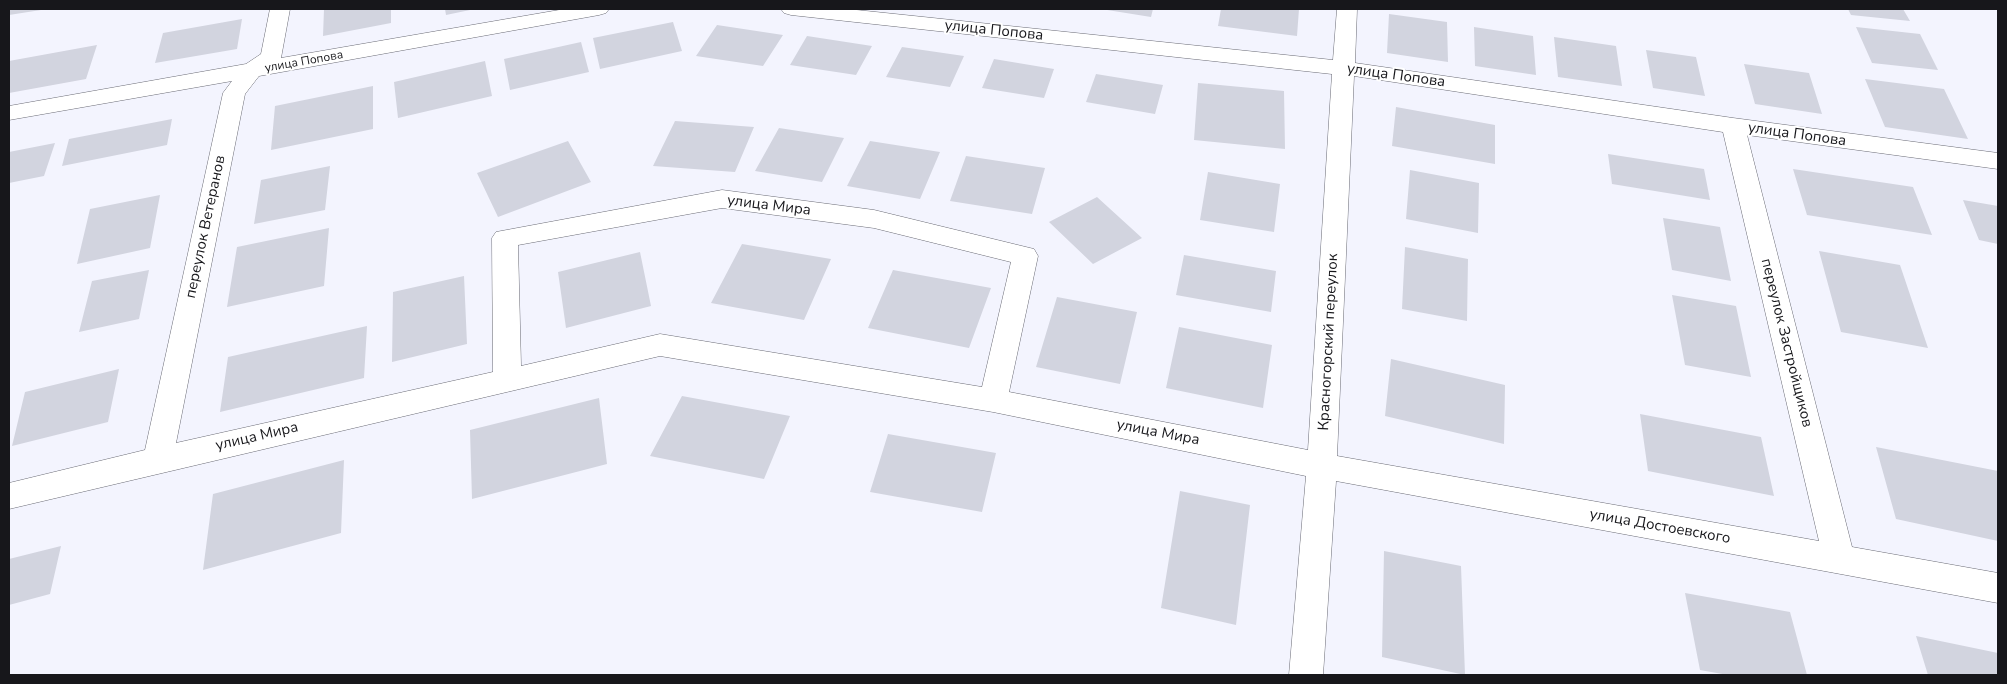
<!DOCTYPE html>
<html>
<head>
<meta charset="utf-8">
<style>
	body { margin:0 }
	#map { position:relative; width:2007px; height:684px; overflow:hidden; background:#f3f4fe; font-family:"Nunito Sans",sans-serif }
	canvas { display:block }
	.frame { position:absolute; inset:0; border:10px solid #17171b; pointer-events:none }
</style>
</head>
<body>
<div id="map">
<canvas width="2007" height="684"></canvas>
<div class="frame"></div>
</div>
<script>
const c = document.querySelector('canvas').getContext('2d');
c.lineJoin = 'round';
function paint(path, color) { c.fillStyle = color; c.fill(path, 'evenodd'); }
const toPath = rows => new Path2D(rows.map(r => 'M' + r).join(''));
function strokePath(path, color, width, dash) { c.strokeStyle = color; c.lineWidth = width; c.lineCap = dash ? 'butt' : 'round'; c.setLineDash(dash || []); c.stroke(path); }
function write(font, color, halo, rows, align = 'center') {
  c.font = font + ' "Nunito Sans",sans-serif'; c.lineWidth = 4; c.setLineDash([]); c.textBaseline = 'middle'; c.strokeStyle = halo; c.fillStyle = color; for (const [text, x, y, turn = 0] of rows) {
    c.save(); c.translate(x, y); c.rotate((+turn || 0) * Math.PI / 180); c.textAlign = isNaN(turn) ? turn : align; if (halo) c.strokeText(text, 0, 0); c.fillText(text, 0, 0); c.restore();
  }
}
paint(toPath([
	[9,9,40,9,41,10,9,15],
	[324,9,391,9,391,23,323,36],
	[445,9,470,9,470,10,446,15],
	[1101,9,1153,9,1151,17],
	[1221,9,1299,9,1297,36,1218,26],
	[1848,9,1903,9,1910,21,1851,15],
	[1389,14,1447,22,1448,62,1387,53],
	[242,19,237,49,155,63,163,33],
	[673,22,682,51,600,69,593,38],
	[717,25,783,35,763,66,696,56],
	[1474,27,1533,36,1536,75,1475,66],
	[1856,27,1920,34,1938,70,1872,63],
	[807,36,872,46,856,75,790,65],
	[1554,37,1616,46,1622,86,1558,77],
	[581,42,589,72,510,90,504,59],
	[97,45,86,79,9,93,9,61],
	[902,47,964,56,950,87,886,77],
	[1646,50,1696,57,1705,96,1653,88],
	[994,59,1054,69,1044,98,982,88],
	[485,61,492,96,398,118,394,82],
	[1744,64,1809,73,1822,114,1755,104],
	[1096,74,1163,85,1155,114,1086,102],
	[1865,79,1944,89,1968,139,1885,127],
	[1198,83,1284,91,1285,149,1194,140],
	[373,86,373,129,271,150,275,106],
	[1396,107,1495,125,1495,164,1392,146],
	[172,119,167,145,62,166,69,139],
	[675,121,754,127,735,172,653,166],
	[779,128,844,138,822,182,755,171],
	[568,141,591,182,498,217,477,173],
	[870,141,940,152,920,199,847,186],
	[55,143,44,176,9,183,9,152],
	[1608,154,1704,169,1710,200,1612,184],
	[966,156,1045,168,1032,214,950,201],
	[330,166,325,210,254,224,261,180],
	[1793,169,1913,187,1932,235,1807,215],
	[1410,170,1479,183,1478,233,1406,219],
	[1208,172,1280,184,1274,232,1200,220],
	[160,195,150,248,77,264,90,209],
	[1097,197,1142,238,1093,264,1049,222],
	[1963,200,1998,206,1998,244,1979,240],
	[1663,218,1720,227,1731,281,1672,270],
	[329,228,324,286,227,307,237,247],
	[742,244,831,259,804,320,711,303],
	[1405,247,1468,259,1467,321,1402,309],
	[1819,251,1900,265,1928,348,1841,332],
	[640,252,651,306,566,328,558,272],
	[1184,255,1276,271,1271,312,1176,295],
	[149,270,139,319,79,332,92,281],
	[893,270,991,288,969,348,868,328],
	[464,276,467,344,392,362,393,292],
	[1672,295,1736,306,1751,377,1685,365],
	[1057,297,1137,312,1120,384,1036,367],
	[367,326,364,378,220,412,228,357],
	[1179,327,1272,345,1263,408,1166,388],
	[1391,359,1505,385,1504,444,1385,416],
	[119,369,108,422,12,446,25,392],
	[682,396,790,416,764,479,650,456],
	[599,398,607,464,472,499,470,430],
	[1640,414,1761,437,1774,496,1648,471],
	[888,434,996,453,982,512,870,492],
	[1876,447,1998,471,1998,541,1896,519],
	[344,460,341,533,203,570,213,494],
	[1180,491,1250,505,1236,625,1161,608],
	[61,546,50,594,9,605,9,559],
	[1384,551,1461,566,1465,675,1382,657],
	[1685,593,1790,612,1807,675,1728,675,1700,670],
	[1916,636,1998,653,1998,675,1928,675]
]), '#d2d4df');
const minor = toPath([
	[270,9,290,9,281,58,565,9,609,9,606,13,599,15,259,76,245,94,176,443,493,372,492,238,496,232,722,190,874,210,1034,249,1038,256,1009,392,1308,450,1332,74,791,15,784,13,781,9,847,9,1333,60,1337,9,1357,9,1355,63,1733,118,1998,153,1998,169,1747,135,1852,547,1998,573,1998,603,1336,481,1323,675,1289,675,1306,476,993,412,660,356,9,509,9,483,145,450,223,93,232,81,9,120,9,106,246,64,261,54,270,9],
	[1354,76,1723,132,1819,541,1337,456,1354,76],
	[722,208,874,228,1011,262,982,387,660,334,521,366,518,245,722,208]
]);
strokePath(minor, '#6a6b75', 1);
paint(minor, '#fff');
write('12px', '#17171b', '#fff', [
	["улица Попова",304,62,-10]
]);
write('15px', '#17171b', '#fff', [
	["улица Попова",994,31,6],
	["улица Попова",1396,76,8],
	["улица Попова",1797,135,8],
	["улица Мира",769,206,7],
	["переулок Ветеранов",206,227,-78],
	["Красногорский переулок",1329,342,-87],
	["переулок Застройщиков",1786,343,76],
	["улица Мира",1158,433,11],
	["улица Мира",257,437,-13],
	["улица Достоевского",1660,527,10]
]);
</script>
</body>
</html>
